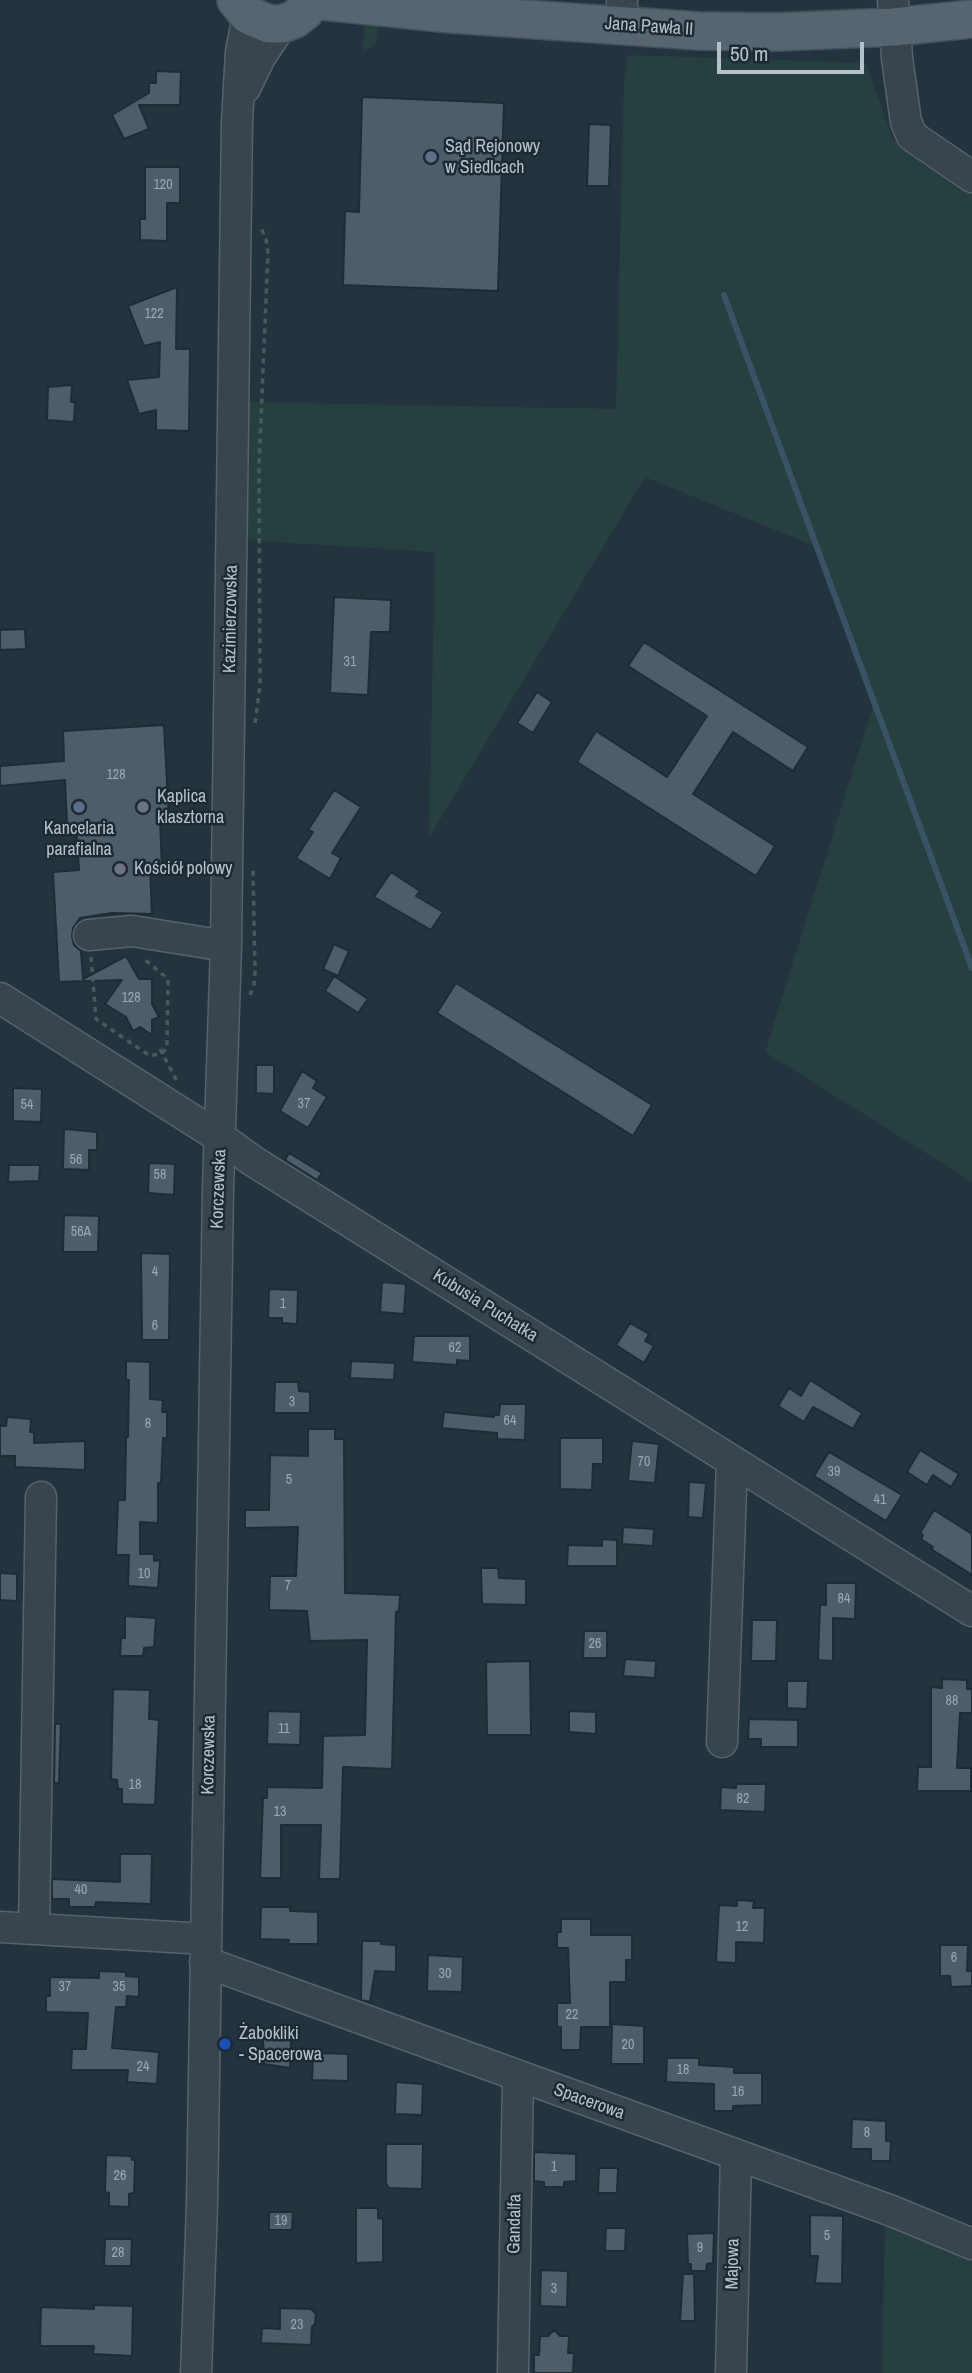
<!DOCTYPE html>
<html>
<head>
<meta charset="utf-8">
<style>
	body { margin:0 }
	#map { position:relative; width:972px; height:2373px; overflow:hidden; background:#24343f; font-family:"Archivo Narrow",sans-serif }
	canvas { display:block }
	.scale { position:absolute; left:717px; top:42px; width:147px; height:32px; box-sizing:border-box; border:4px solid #b4c0ca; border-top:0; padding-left:9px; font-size:21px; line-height:24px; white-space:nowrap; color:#b4c0ca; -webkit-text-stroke:5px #1d2a34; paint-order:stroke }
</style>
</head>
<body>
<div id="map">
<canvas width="972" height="2373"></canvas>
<div class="scale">50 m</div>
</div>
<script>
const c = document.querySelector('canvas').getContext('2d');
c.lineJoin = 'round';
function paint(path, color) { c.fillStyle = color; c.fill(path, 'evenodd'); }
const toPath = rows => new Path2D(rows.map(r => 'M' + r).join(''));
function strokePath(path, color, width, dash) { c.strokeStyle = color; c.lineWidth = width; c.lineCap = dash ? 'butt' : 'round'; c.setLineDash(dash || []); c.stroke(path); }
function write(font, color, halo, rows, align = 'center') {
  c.font = font + ' "Archivo Narrow",sans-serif'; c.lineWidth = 5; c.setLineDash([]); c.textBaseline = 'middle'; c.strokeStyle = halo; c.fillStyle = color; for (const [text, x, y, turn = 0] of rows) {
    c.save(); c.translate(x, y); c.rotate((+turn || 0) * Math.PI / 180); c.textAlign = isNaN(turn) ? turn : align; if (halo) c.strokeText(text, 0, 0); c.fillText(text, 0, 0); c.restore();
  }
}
paint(toPath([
	[629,5,719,13,884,7,880,14,632,17],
	[364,22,380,23,376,44,363,52],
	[628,55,866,63,893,140,972,193,972,1182,765,1052,873,706,817,547,645,477,429,838,435,552,244,540,246,402,616,409,624,79],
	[885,2216,972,2250,972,2373,882,2373]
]), '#26403f');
strokePath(toPath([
	[724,295,972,968]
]), '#385366', 6);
const building = toPath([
	[156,71,181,72,180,105,139,105,149,129,124,139,112,115,149,93,149,83,156,83,156,71],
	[362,97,504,103,498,291,343,285,345,211,359,212,362,97],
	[589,124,611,125,609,186,587,186,589,124],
	[145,167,180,167,180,203,167,203,167,241,140,240,140,219,145,219,145,167],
	[177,287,176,349,190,349,189,431,156,430,156,410,139,414,127,380,159,377,160,342,144,346,128,306,177,287],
	[72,385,71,402,75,402,74,422,47,420,48,387,72,385],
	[334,597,391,600,390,632,371,632,368,695,330,693,334,597],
	[25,629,26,649,0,650,0,630,25,629],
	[644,642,808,747,793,771,733,732,693,794,775,846,756,876,577,762,596,731,667,777,707,716,628,666,644,642],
	[537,692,552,702,533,733,517,723,537,692],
	[164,725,169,820,160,820,162,867,150,867,152,914,112,913,80,918,73,928,72,936,74,945,81,951,83,979,126,956,139,979,152,979,152,1004,159,1017,152,1020,152,1035,140,1027,133,1031,126,1017,105,1004,122,980,59,982,53,872,79,870,76,825,67,825,65,780,0,786,0,766,64,761,63,731,164,725],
	[334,790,361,807,332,853,341,858,330,879,296,858,313,832,308,830,334,790],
	[391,872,420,891,416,896,443,912,431,930,374,897,391,872],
	[334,944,349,951,338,976,323,969,334,944],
	[334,976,368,999,358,1013,325,991,334,976],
	[456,983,652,1105,633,1136,437,1013,456,983],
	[256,1065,274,1065,274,1094,256,1093,256,1065],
	[302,1071,317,1081,313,1088,327,1097,308,1128,280,1111,302,1071],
	[13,1088,42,1089,41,1122,13,1121,13,1088],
	[64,1129,97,1132,97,1150,89,1150,89,1170,63,1169,64,1129],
	[289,1153,322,1173,317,1180,285,1160,289,1153],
	[149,1163,175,1164,174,1195,148,1193,149,1163],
	[9,1165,40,1165,39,1181,8,1182,9,1165],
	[64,1215,99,1216,98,1252,63,1252,64,1215],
	[141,1253,170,1254,169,1340,142,1340,141,1253],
	[382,1282,406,1284,404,1314,380,1312,382,1282],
	[269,1289,298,1290,297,1324,282,1323,282,1318,268,1318,269,1289],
	[630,1323,649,1334,645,1341,654,1346,644,1363,616,1345,630,1323],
	[414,1336,470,1336,470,1361,457,1360,457,1365,412,1362,414,1336],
	[126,1361,150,1362,150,1399,163,1400,162,1412,167,1412,167,1438,163,1438,161,1483,158,1483,158,1523,140,1522,140,1554,154,1554,154,1561,160,1560,158,1588,128,1586,129,1555,116,1555,118,1500,125,1500,126,1437,128,1437,129,1380,126,1380,126,1361],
	[351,1361,395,1363,394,1380,350,1378,351,1361],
	[810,1380,862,1413,853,1429,813,1407,804,1422,778,1406,789,1388,801,1396,810,1380],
	[275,1382,298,1382,299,1391,310,1392,310,1413,274,1413,275,1382],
	[500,1404,526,1404,525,1440,497,1439,497,1433,442,1428,444,1412,494,1417,494,1415,499,1415,500,1404],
	[7,1417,31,1419,30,1432,34,1432,34,1443,85,1441,85,1470,15,1467,15,1456,0,1456,0,1426,6,1426,7,1417],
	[308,1429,335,1429,335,1439,344,1439,345,1593,400,1595,399,1611,396,1612,392,1769,343,1767,340,1879,319,1879,321,1825,281,1825,281,1878,260,1878,263,1798,267,1798,267,1787,322,1788,323,1736,365,1735,367,1640,310,1641,307,1611,269,1610,270,1576,296,1576,298,1527,245,1528,245,1510,269,1510,270,1455,308,1456,308,1429],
	[560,1438,603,1438,603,1464,593,1464,592,1490,560,1489,560,1438],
	[632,1441,659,1444,655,1483,628,1481,632,1441],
	[920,1450,959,1474,951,1487,933,1475,927,1485,907,1472,920,1450],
	[829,1452,902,1495,886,1521,814,1476,829,1452],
	[689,1482,706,1483,703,1518,688,1517,689,1482],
	[934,1510,972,1534,972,1575,931,1549,933,1547,921,1539,923,1535,920,1533,934,1510],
	[623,1527,654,1529,653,1546,622,1544,623,1527],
	[602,1539,617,1540,617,1566,567,1566,568,1545,602,1546,602,1539],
	[481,1568,498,1568,499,1578,526,1579,526,1605,482,1604,481,1568],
	[0,1573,17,1574,17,1601,0,1600,0,1573],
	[826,1583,856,1583,855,1619,833,1618,833,1661,818,1660,820,1605,826,1605,826,1583],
	[125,1616,156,1618,154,1647,144,1648,143,1656,120,1656,121,1638,125,1638,125,1616],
	[752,1620,777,1620,776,1661,751,1661,752,1620],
	[584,1631,607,1631,607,1658,583,1658,584,1631],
	[625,1659,656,1661,655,1678,623,1676,625,1659],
	[530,1661,531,1735,487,1735,486,1662,530,1661],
	[942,1679,967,1680,967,1689,972,1689,972,1713,960,1713,957,1768,971,1768,971,1791,917,1791,918,1767,931,1767,931,1687,942,1688,942,1679],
	[787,1681,808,1681,807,1709,787,1708,787,1681],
	[113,1689,150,1690,149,1719,159,1720,155,1805,122,1804,122,1789,118,1789,117,1780,111,1779,113,1689],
	[268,1711,301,1712,300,1745,267,1744,268,1711],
	[569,1711,596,1712,596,1734,569,1732,569,1711],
	[749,1719,798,1720,798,1747,761,1747,761,1739,748,1739,749,1719],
	[55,1724,61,1724,59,1783,54,1783,55,1724],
	[736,1784,766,1784,765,1812,720,1810,721,1787,736,1788,736,1784],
	[120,1854,152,1854,151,1904,96,1902,95,1907,69,1907,69,1899,52,1899,52,1879,120,1882,120,1854],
	[737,1900,754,1901,753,1908,765,1908,764,1943,736,1942,736,1963,716,1962,719,1905,737,1906,737,1900],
	[261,1907,290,1907,290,1911,318,1912,318,1944,288,1944,289,1940,260,1939,261,1907],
	[561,1919,591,1919,591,1935,632,1935,632,1960,626,1960,626,1982,610,1982,610,2027,581,2027,580,2050,561,2050,561,2027,557,2027,557,2003,570,2003,568,1948,557,1948,557,1932,561,1932,561,1919],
	[362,1941,381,1941,381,1944,396,1945,396,1972,375,1971,370,2002,361,2000,362,1941],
	[940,1945,968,1945,967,1971,972,1971,972,1986,951,1987,950,1976,940,1976,940,1945],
	[428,1955,463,1957,462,1992,427,1991,428,1955],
	[99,1971,126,1972,126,1976,139,1977,139,1997,127,1996,126,2007,116,2007,112,2048,159,2052,157,2084,127,2082,128,2070,71,2070,72,2049,86,2049,88,2013,46,2012,46,1996,50,1996,50,1977,99,1978,99,1971],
	[612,2024,644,2026,644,2064,611,2064,612,2024],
	[263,2037,291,2040,290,2068,264,2064,263,2037],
	[322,2053,348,2054,348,2081,312,2080,313,2059,322,2060,322,2053],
	[667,2058,699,2058,699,2065,734,2067,734,2073,762,2073,762,2105,733,2106,733,2111,714,2111,714,2084,666,2082,667,2058],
	[396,2082,423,2084,422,2115,395,2114,396,2082],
	[852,2119,886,2121,886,2141,891,2141,890,2161,871,2161,871,2149,851,2149,852,2119],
	[386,2144,423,2144,422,2189,389,2188,386,2183,386,2144],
	[534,2152,576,2154,576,2181,564,2182,564,2187,544,2187,544,2182,534,2181,534,2152],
	[106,2155,131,2156,132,2160,135,2160,134,2193,129,2194,129,2207,109,2206,109,2193,105,2192,106,2155],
	[599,2168,618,2168,617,2193,598,2193,599,2168],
	[356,2208,378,2208,378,2218,383,2219,383,2262,356,2263,356,2208],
	[269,2212,293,2212,292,2230,269,2230,269,2212],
	[810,2215,843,2216,842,2284,815,2283,818,2256,810,2256,810,2215],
	[606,2228,626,2228,625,2251,605,2251,606,2228],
	[714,2233,713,2263,707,2264,706,2271,691,2271,691,2264,688,2264,687,2234,714,2233],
	[105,2239,132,2239,131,2266,104,2266,105,2239],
	[541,2270,568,2271,567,2307,540,2306,541,2270],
	[683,2274,694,2274,695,2321,680,2321,683,2274],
	[94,2305,133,2306,132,2356,93,2354,94,2346,40,2346,41,2307,94,2309,94,2305],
	[280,2308,311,2309,316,2314,315,2324,312,2327,311,2345,261,2343,262,2328,280,2329,280,2308],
	[554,2330,560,2336,569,2336,568,2353,574,2353,573,2373,534,2373,534,2355,539,2355,540,2336,548,2336,554,2330]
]);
paint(building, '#4d5e6a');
strokePath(building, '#1f2c36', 2);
const minor = toPath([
	[893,0,897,58,906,122,912,136,972,177],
	[621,25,622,0],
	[245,88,260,57,282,24],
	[89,935,132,931,226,946],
	[0,998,221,1138,253,1161,972,1611],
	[722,1742,732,1461],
	[0,1927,206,1939],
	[34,1929,41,1497],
	[205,1962,892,2211,972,2244],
	[196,2373,202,2205,218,1188,226,946,237,121,241,52,248,15],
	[513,2373,518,2076],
	[731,2373,736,2155]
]);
const major = toPath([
	[236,0,248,15,269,24,282,24,295,19,305,11,313,0],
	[313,0,451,14,699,31,780,32,894,27,972,19]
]);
strokePath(minor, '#56636d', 33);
strokePath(major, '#44515b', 40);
strokePath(toPath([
	[255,723,260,685,259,466,268,252,266,239,261,228],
	[91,957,96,1019,150,1056,162,1053,167,1048,168,979,143,958],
	[250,995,254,985,255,971,253,870],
	[160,1049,177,1081]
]), '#445c5b', 3.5, [5, 5]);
strokePath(minor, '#38454f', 30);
strokePath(major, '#56656f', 37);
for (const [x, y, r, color] of [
	[431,157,7,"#5c6f8a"],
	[79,807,7,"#5c6f8a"],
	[143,807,7,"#6b7280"],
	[120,869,7,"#6b7280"],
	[225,2044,7,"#1a4fb4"]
]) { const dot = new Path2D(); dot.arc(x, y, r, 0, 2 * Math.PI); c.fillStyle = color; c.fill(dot); strokePath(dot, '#1d2a34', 2.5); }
write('14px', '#9aa8b2', null, [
	["120",163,185],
	["122",154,314],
	["31",350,662],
	["128",116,775],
	["128",131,998],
	["37",304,1104],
	["54",27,1105],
	["56",76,1160],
	["58",160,1175],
	["56A",81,1232],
	["4",155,1272],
	["1",283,1304],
	["6",155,1326],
	["62",455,1348],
	["3",292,1402],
	["64",510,1421],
	["8",148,1424],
	["70",644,1462],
	["39",834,1472],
	["5",289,1480],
	["41",880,1500],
	["10",144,1574],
	["7",288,1586],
	["84",844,1599],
	["26",595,1644],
	["88",952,1701],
	["11",284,1729],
	["18",135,1785],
	["82",743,1799],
	["13",280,1812],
	["40",81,1890],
	["12",742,1927],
	["6",954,1958],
	["30",445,1974],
	["37",65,1987],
	["35",119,1987],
	["22",572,2015],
	["20",628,2045],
	["24",143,2067],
	["18",683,2070],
	["16",738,2092],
	["8",867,2133],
	["1",554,2167],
	["26",120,2176],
	["19",281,2221],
	["5",827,2236],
	["9",700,2248],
	["28",118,2253],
	["3",554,2289],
	["23",297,2325]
]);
write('18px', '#b4c0ca', '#1d2a34', [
	["Jana Pawła II",649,27,4],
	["Kazimierzowska",231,619,-89],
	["Korczewska",219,1189,-88],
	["Kubusia Puchatka",485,1306,32],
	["Korczewska",209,1755,-89],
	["Spacerowa",589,2102,20],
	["Gandalfa",515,2224,-89],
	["Majowa",733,2264,-89]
]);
write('18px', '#b4c0ca', '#1d2a34', [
	["Sąd Rejonowy",445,147],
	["w Siedlcach",445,168],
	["Kaplica",157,797],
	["klasztorna",157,818],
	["Kancelaria",79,829,"center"],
	["parafialna",79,850,"center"],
	["Kościół polowy",134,869],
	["Żabokliki",239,2034],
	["- Spacerowa",239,2055]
], 'left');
</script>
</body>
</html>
